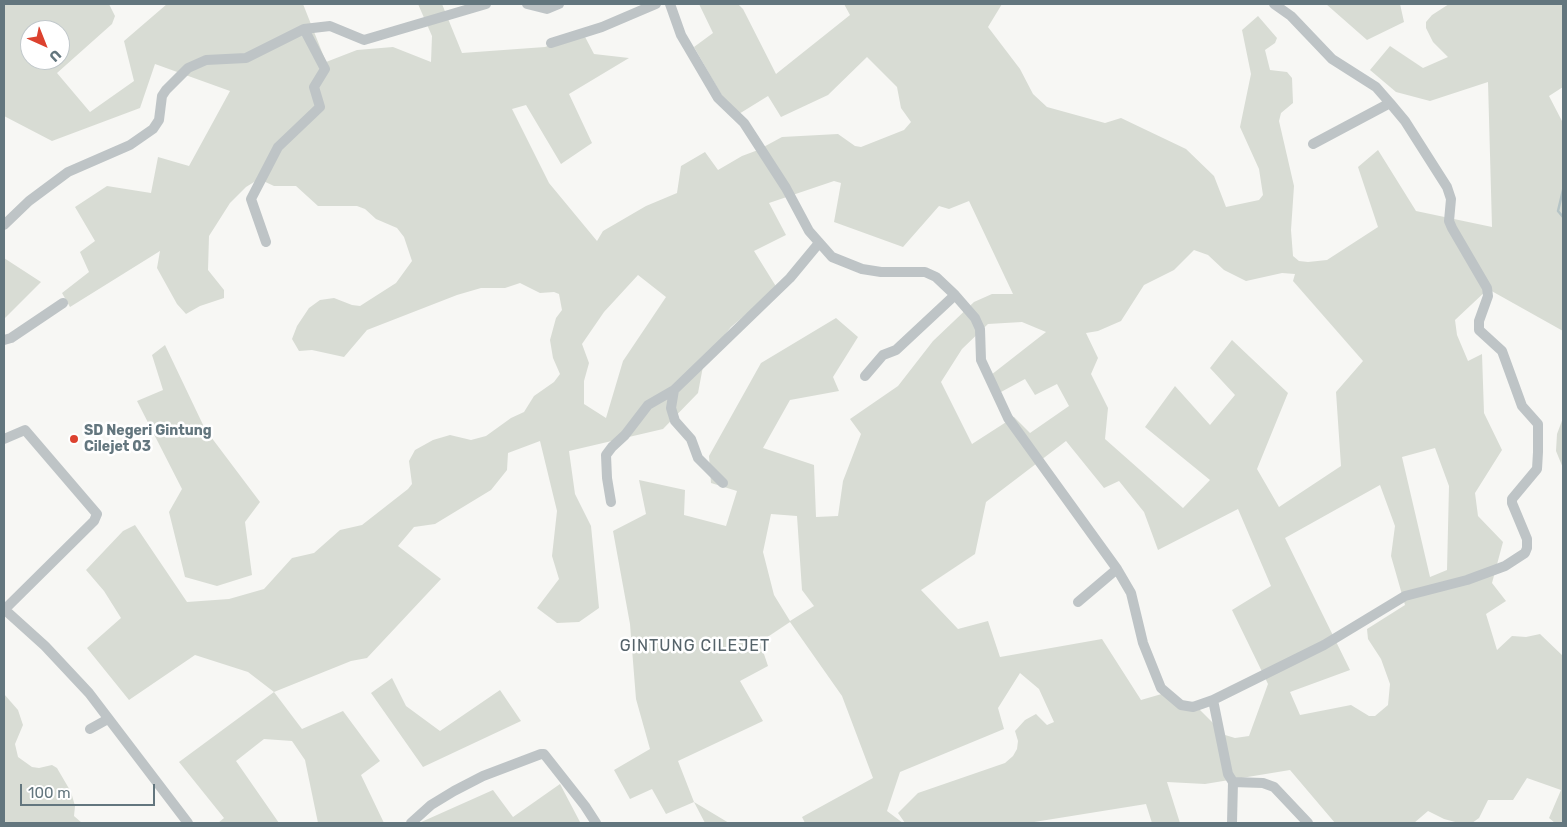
<!DOCTYPE html>
<html>
<head>
<meta charset="utf-8">
<style>
	body { margin:0 }
	#map { position:relative; width:1567px; height:827px; overflow:hidden; background:#f7f7f4; font-family:Rubik,sans-serif }
	canvas { display:block }
	.frame { position:absolute; inset:0; border:5px solid #63767e; pointer-events:none }
	.north { position:absolute; left:20px; top:20px; width:50px; height:50px; box-sizing:border-box; background:#fff; border:1px solid #c1c8cb; border-radius:50%; rotate:136deg; font-size:14px; font-weight:700; line-height:20px; text-align:center; color:#63767e }
	.north::after { content:''; display:block; margin:auto; width:18px; height:22px; background:#dc422f; clip-path:polygon(50% 0,100% 100%,50% 72%,0 100%) }
	.scale { position:absolute; left:20px; top:784px; width:135px; height:22px; box-sizing:border-box; border:2px solid #63767e; border-top:0; padding-left:6px; font-size:15px; line-height:18px; white-space:nowrap; color:#63767e; -webkit-text-stroke:4px #fff; paint-order:stroke }
</style>
</head>
<body>
<div id="map">
<canvas width="1567" height="827"></canvas>
<div class="frame"></div>
<div class="north">U</div>
<div class="scale">100 m</div>
</div>
<script>
const c = document.querySelector('canvas').getContext('2d');
c.lineJoin = 'round';
function paint(path, color) { c.fillStyle = color; c.fill(path, 'evenodd'); }
const toPath = rows => new Path2D(rows.map(r => 'M' + r).join(''));
function strokePath(path, color, width, dash) { c.strokeStyle = color; c.lineWidth = width; c.lineCap = dash ? 'butt' : 'round'; c.setLineDash(dash || []); c.stroke(path); }
function write(font, color, halo, rows, align = 'center') {
  c.font = font + ' Rubik,sans-serif'; c.lineWidth = 5; c.setLineDash([]); c.textBaseline = 'middle'; c.strokeStyle = halo; c.fillStyle = color; for (const [text, x, y, turn = 0] of rows) {
    c.save(); c.translate(x, y); c.rotate((+turn || 0) * Math.PI / 180); c.textAlign = isNaN(turn) ? turn : align; if (halo) c.strokeText(text, 0, 0); c.fillText(text, 0, 0); c.restore();
  }
}
paint(toPath([
	[4,4,109,4,115,16,112,24,57,73,90,112,134,81,124,41,167,4,303,4,326,62,357,50,393,47,431,62,432,36,418,4,442,4,462,53,545,47,583,33,594,54,629,58,569,94,592,143,561,164,526,105,512,109,549,183,597,241,603,231,646,206,677,193,681,166,705,152,718,170,742,156,758,150,782,137,838,134,855,146,861,147,904,130,911,122,901,108,897,87,867,57,828,95,781,117,768,96,734,117,694,47,713,33,699,4,738,4,743,9,776,74,850,15,844,4,1002,4,988,27,1020,69,1033,94,1047,107,1105,123,1121,118,1186,149,1214,176,1226,207,1259,200,1263,195,1259,169,1240,127,1251,74,1242,30,1258,16,1277,38,1275,43,1265,50,1270,70,1287,72,1292,78,1293,103,1281,113,1279,121,1294,186,1291,230,1293,256,1299,261,1308,262,1327,260,1378,227,1358,167,1378,150,1416,211,1492,227,1488,82,1430,101,1396,92,1370,70,1390,46,1423,68,1448,57,1433,42,1426,28,1426,22,1432,15,1449,4,1563,4,1563,87,1549,96,1563,123,1563,331,1488,289,1455,320,1457,335,1468,361,1482,354,1484,413,1502,450,1475,493,1478,516,1503,542,1492,583,1506,601,1486,614,1497,650,1512,636,1526,637,1540,634,1563,656,1563,823,1555,823,1549,818,1561,790,1527,778,1513,800,1488,800,1479,818,1472,823,1459,823,1444,819,1428,811,1414,823,1335,823,1290,770,1205,784,1167,782,1180,823,1152,823,1146,804,1028,823,905,823,898,813,918,793,1005,763,1013,756,1017,749,1018,741,1015,731,1025,720,1036,714,1047,725,1054,722,1039,689,1020,673,998,708,1004,729,900,772,887,811,903,823,805,823,802,817,873,778,842,696,790,622,760,642,768,666,740,681,763,721,678,761,694,802,729,823,705,823,694,802,666,814,652,789,630,799,614,770,650,749,636,699,630,624,613,531,646,514,639,480,685,490,684,515,726,526,737,491,711,483,709,456,761,363,836,318,858,337,833,377,839,391,790,400,763,448,814,465,816,517,838,516,843,481,861,434,850,419,898,386,933,341,974,302,992,294,1013,294,969,201,949,209,939,206,903,247,834,222,841,183,834,181,769,203,786,235,754,251,777,288,731,327,704,361,698,393,663,429,569,451,575,494,591,526,599,608,579,622,557,623,537,608,559,579,552,556,557,511,540,441,508,453,507,470,491,490,435,524,414,527,398,546,441,579,367,658,351,661,274,692,302,729,343,711,380,761,361,775,384,823,318,823,305,760,292,741,264,739,236,761,279,823,218,823,224,818,179,762,274,692,248,672,195,655,129,700,87,648,121,618,104,591,86,570,123,531,135,525,187,602,229,599,264,589,292,558,314,553,340,530,362,525,408,489,412,484,409,461,415,450,433,440,450,435,471,440,486,436,511,418,524,412,534,396,554,382,560,374,553,358,550,340,556,318,562,310,559,294,554,292,540,293,520,283,505,288,481,288,457,295,367,330,344,357,312,350,299,351,292,339,297,326,309,308,320,300,334,298,352,305,360,306,396,283,412,261,404,237,397,228,376,219,365,209,357,206,318,206,296,186,274,186,259,179,246,187,230,203,209,236,208,270,224,290,224,298,200,306,186,314,177,304,157,268,160,251,70,307,62,293,89,272,80,252,95,241,75,207,107,186,151,193,158,157,189,166,230,91,155,64,140,108,52,141,4,116],
	[30,30,60,30,60,60,30,60],
	[1194,250,1208,255,1224,270,1246,281,1282,273,1295,274,1293,281,1363,361,1336,392,1341,466,1279,507,1257,469,1288,393,1232,340,1210,368,1235,395,1210,425,1175,386,1145,427,1210,480,1183,508,1105,439,1108,408,1091,374,1098,358,1086,333,1098,331,1121,321,1144,285,1174,270],
	[638,275,666,297,623,361,606,418,584,404,584,381,589,363,582,344,604,312],
	[1022,322,1046,332,991,375,1001,392,1025,379,1035,395,1057,384,1069,406,1030,433,1014,417,972,444,941,382,962,349,988,324],
	[1066,441,1104,488,1119,481,1144,512,1158,550,1238,509,1271,586,1232,610,1268,684,1249,736,1235,738,1225,735,1196,706,1165,693,1141,700,1102,639,1000,657,988,621,958,629,921,590,975,554,986,502],
	[1435,448,1449,486,1447,570,1430,577,1402,457],
	[1380,485,1395,526,1391,556,1405,605,1367,629,1368,639,1381,659,1390,684,1388,705,1375,716,1369,716,1351,705,1300,715,1290,692,1350,670,1285,538],
	[771,514,797,516,802,590,814,606,790,621,774,595,763,552],
	[1326,4,1400,4,1404,22,1367,40],
	[4,258,41,282,4,319],
	[165,345,205,429,260,502,245,522,252,575,217,586,185,577,169,512,182,489,137,401,163,390,152,355],
	[1563,418,1563,468,1556,451,1557,434],
	[392,678,406,706,440,731,500,690,521,721,423,767,371,693],
	[4,694,18,710,23,725,15,744,18,757,32,767,39,768,52,765,57,768,71,792,75,806,74,816,82,823,4,823],
	[560,784,580,822,419,823,493,790,513,817]
]), '#d8dcd4');
strokePath(toPath([
	[1563,190,1558,211,1563,217]
]), '#b5c4c6', 2.5);
strokePath(toPath([
	[527,4,547,9,559,4],
	[670,4,681,35,718,98,744,123,786,188,809,231,832,257,862,269,881,272,925,272,936,277,955,295,975,318,980,329,981,360,1008,418,1117,569,1131,593,1143,643,1161,688,1181,705,1193,707,1213,700,1228,774,1233,782,1263,783,1274,787,1308,823],
	[551,43,602,27,656,4],
	[1313,144,1390,103],
	[4,225,29,201,68,172,130,145,153,129,159,120,162,96,166,90,188,68,206,60,246,58,304,29,330,26,364,40,486,4],
	[266,242,251,199,278,147,320,107,314,87,325,69,304,29],
	[4,340,11,338,63,303],
	[865,376,883,355,896,350,955,295],
	[674,390,671,408,675,421,691,439,698,458,723,483],
	[4,439,25,430,97,514,94,521,4,610],
	[611,502,607,478,606,455,612,447,625,435,648,405,674,390,790,278,819,243],
	[1078,602,1117,569],
	[4,609,45,646,89,693,188,823],
	[1213,700,1324,645,1405,596,1467,580,1505,566,1525,553,1527,548,1527,539,1512,503,1512,499,1537,469,1538,452,1538,424,1522,406,1502,351,1479,330,1479,321,1488,296,1487,288,1452,228,1449,221,1451,199,1447,187,1405,121,1390,103,1376,87,1332,59,1291,16,1274,4],
	[90,729,108,719],
	[411,823,431,805,454,791,483,776,541,754,544,754,585,806,596,823],
	[1232,823,1233,782]
]), '#bec4c6', 10);
for (const [x, y, r, color] of [
	[74,439,5,"#dc422f"]
]) { const dot = new Path2D(); dot.arc(x, y, r, 0, 2 * Math.PI); c.fillStyle = color; c.fill(dot); strokePath(dot, '#fff', 2); }
write('bold 14px', '#63767e', '#fff', [
	["SD Negeri Gintung",84,431],
	["Cilejet 03",84,447]
], 'left');
c.letterSpacing = '1px';
write('16px', '#55636a', '#fff', [
	["GINTUNG CILEJET",695,646]
]);
c.letterSpacing = '0px';
</script>
</body>
</html>
